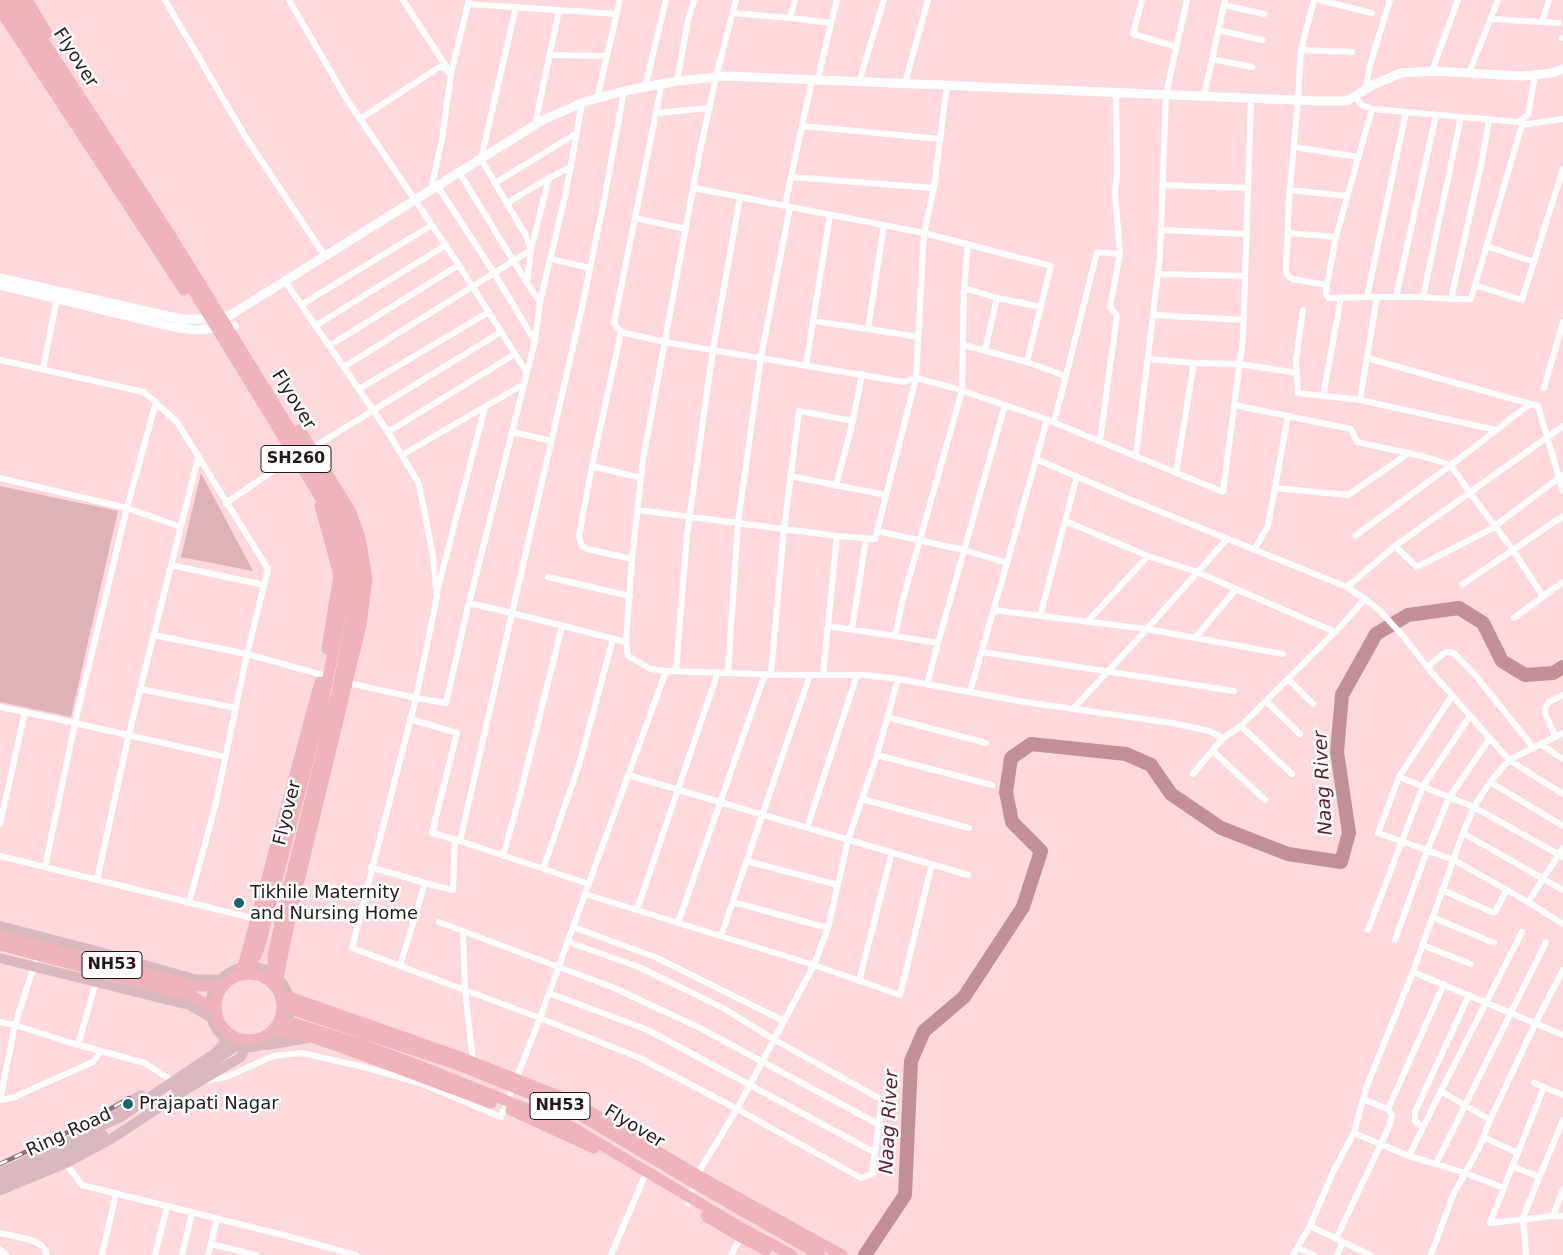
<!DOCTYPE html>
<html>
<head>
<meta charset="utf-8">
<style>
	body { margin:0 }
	canvas { display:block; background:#fdd9de }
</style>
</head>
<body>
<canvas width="1563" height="1255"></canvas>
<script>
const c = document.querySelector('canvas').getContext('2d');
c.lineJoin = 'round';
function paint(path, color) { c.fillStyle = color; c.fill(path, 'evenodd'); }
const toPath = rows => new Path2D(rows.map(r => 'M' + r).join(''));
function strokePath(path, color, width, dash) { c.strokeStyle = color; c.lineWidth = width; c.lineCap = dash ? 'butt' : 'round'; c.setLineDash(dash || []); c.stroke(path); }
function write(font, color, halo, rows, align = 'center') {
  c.font = font + ' "DejaVu Sans",sans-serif'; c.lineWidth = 5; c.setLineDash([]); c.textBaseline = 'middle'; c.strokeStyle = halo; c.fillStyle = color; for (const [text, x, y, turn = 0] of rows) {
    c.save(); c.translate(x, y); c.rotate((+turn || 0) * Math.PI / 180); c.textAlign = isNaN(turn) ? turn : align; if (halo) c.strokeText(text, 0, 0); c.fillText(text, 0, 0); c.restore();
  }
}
paint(toPath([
	[201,473,253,571,181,557],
	[0,486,118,511,71,717,0,702]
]), '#dfb2b8');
strokePath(toPath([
	[865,1255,905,1195,911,1061,924,1031,964,997,1023,907,1041,851,1012,822,1006,792,1011,758,1031,744,1126,754,1151,765,1171,794,1221,828,1288,854,1341,862,1349,833,1337,752,1342,695,1376,634,1408,615,1459,608,1483,623,1502,661,1525,675,1553,673,1563,667]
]), '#c28f96', 14);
strokePath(toPath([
	[165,0,245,136,325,256],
	[289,0,346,98,459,265,527,373],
	[403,0,448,69],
	[1142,0,1133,34,1177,47],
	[1314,0,1301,50,1298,100,1289,201,1286,272,1288,276,1292,279,1327,285,1336,237,1372,109,1518,122,1528,115,1535,75],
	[1319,0,1372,13],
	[468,4,617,14],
	[1224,5,1264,14],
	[516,7,481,159,526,236,531,250,527,283,540,302],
	[733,13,790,18,795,0],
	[790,18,831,23,837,0],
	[1491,19,1559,23],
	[1542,22,1549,0],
	[1218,30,1262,40],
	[1562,38,1563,38],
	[1301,50,1352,52],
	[550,55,607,56],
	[1212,59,1252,67],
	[1432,71,1458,0],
	[1469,73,1498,0],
	[818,79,831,23],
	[812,80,791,177,934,188,947,85],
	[677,81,688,20,694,0],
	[859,82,884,0],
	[662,83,614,323,621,332,665,342,904,382,916,378,954,388,1043,418,1223,492,1243,339,1251,98],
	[905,83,928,0],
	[645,87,666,0],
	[1365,90,1370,65,1390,0],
	[1116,92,1117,174,1115,193,1120,254],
	[1204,96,1225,0],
	[1354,96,1362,105,1372,109],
	[597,99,620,0],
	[582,103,566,192,540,302,535,341,467,611,446,703,416,698,352,948,540,1018,666,671],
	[657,113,710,108],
	[360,119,441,66,451,74],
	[535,125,559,10],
	[1522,125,1563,119],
	[803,126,940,139],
	[1294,147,1358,157],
	[459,172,527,283],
	[495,183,577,133],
	[437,185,494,273,535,341],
	[1162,185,1248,188],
	[694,188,924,233,1051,266,1027,362,1066,376,1097,252,1120,254,1110,307,1117,315,1100,441],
	[431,189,442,140,451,74,469,0],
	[1290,190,1347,196],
	[507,203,549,178],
	[785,206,791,177],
	[635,218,686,229],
	[1161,230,1247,234],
	[1288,233,1336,237],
	[1486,246,1534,262],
	[551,259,590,268],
	[1158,274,1245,276],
	[285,281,388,432,419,484,433,556,437,597,416,698,344,682],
	[1327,285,1326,294,1329,298,1367,297,1406,112],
	[1475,285,1522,300,1563,169],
	[964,288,997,298,1041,307],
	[1367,297,1396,297,1436,115],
	[1396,297,1423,297,1461,117],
	[1423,297,1451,299,1482,161,1489,120],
	[1451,299,1471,299,1524,118],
	[301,305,432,225],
	[1303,310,1296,360,1298,393,1360,400,1496,430],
	[1153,315,1244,320],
	[813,321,868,329,884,225],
	[315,326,446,245],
	[868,329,918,337],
	[621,332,592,466,579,536,582,546,588,549,632,559],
	[964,345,1027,362],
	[329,346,459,265],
	[985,350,997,298],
	[1367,358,1538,406,1563,491],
	[1148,359,1194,363,1240,364,1297,373],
	[0,360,144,392,177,422,268,569,247,654,215,807,189,903],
	[806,365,830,215],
	[344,367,531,250,549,178,571,167],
	[43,369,57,298],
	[1544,388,1563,322],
	[359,389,489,312],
	[1323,396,1341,298],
	[1360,400,1377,297],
	[1234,405,1351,429,1357,442,1422,456,1451,465,1470,493,1513,550,1543,596],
	[1054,422,1066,376],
	[388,432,515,354],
	[513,432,551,441],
	[312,448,501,332],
	[402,455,524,384],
	[1136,456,1160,256,1166,94,1187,0],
	[1036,459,1129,499,1347,587],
	[592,466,641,478],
	[1176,473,1194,363],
	[790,476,886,495],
	[0,478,127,508,181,527],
	[836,486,853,421],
	[1275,488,1348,495,1409,453],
	[226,503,289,460],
	[638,510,837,536,823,675],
	[1065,521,1148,556,1197,572,1335,632],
	[877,531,964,550,1007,563,1047,420],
	[837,536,875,539,916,378,924,233,934,188],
	[1355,536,1451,465,1530,404],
	[1395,546,1417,567,1491,529,1563,475],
	[1254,550,1268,526,1288,416],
	[171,565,264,585],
	[548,577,630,596],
	[1463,584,1563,516],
	[438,588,485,407],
	[1365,599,1380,611,1403,636,1427,667,1509,760,1563,733],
	[469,603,512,613,581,312,604,201,624,91],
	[993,610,1147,629,1283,654],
	[1040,616,1077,476],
	[1514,618,1563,582],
	[1088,621,1148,556],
	[828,626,895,636,902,603,962,391,964,288,968,245],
	[852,629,866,539],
	[154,635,247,654,330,677],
	[895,636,938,643,1005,405],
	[1195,638,1236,589],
	[626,642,628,656,651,669,666,671,789,675,865,675,898,679,1025,702,1172,723,1209,731,1223,738,1241,726,1342,625,1365,599,1347,587,1395,546,1563,426],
	[982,652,1234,691],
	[1427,667,1443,654,1448,652,1454,653,1475,675,1533,747],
	[676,671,687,535,713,350,740,197],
	[728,673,738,523,761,357,790,207],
	[771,674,784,529,799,411,853,421,862,374],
	[1288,679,1313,704],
	[927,685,938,643],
	[140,689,236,708],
	[970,692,1007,563],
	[1266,701,1300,734],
	[0,707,75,723,127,508,156,402],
	[1073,709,1147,629,1227,539],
	[887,717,986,743],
	[410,719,457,733,432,833,460,841],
	[1241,726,1292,774],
	[1556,737,1545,714,1545,708,1549,702,1563,695],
	[1540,744,1563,759],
	[1213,751,1265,800],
	[877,755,992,785],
	[1193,774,1223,738],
	[628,775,968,875],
	[1399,777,1452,696],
	[1490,782,1509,760,1563,794],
	[862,799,969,828],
	[0,824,25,712],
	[807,828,857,675],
	[1463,833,1563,890],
	[1563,848,1528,902,1563,924],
	[0,856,256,919],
	[503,856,518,803,562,626],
	[747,861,838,885],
	[45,867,75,723,225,757],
	[371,867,425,883,400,966],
	[543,869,579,765,613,639],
	[97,880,129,734,198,458],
	[425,883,453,890,455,840],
	[589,884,460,841,512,613,626,642,632,559,643,460,700,151,716,77,736,0],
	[1442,890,1492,912,1495,912,1506,891],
	[585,894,814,965,828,928,848,840,877,755,898,679],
	[733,902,828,928],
	[1528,902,1454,860,1378,833,1399,777,1474,807,1563,857],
	[637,910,718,672],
	[1432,917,1494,943],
	[439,922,612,987,700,1028,878,1124],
	[678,923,765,674],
	[573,927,655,957,784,1021],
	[1368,930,1423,786,1470,716],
	[463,931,465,990,473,1061,476,1062],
	[721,936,810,675],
	[1395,940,1427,851,1449,798,1490,738],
	[1422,945,1471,964],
	[1413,972,1563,1035],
	[859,981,892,852],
	[549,993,648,1030,874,1152],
	[0,1022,15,1025,68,1042,145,1063,168,1078],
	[78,1045,96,982],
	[513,1077,516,1079,540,1018,640,1058,737,1109,861,1178,872,1174,882,1100,775,1040,723,1008,639,967,568,942],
	[205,1081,229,1076,273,1056,302,1053,364,1067,420,1083,501,1117,514,1084],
	[1534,1083,1563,1095],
	[1544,1087,1490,1223,1553,1216],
	[0,1100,15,1025,35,963],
	[0,1100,16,1097,21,1094,93,1062,101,1051],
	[1388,1109,1444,984],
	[1490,1120,1441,1091,1522,932],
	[1423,1127,1415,1121,1415,1112,1469,995],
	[1354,1133,1409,1156,1436,1164],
	[1483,1137,1518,1153],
	[1409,1156,1441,1091],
	[66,1163,82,1185,279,1234,356,1255],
	[1512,1166,1539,1177],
	[1504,1188,1465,1173,1436,1164,1546,942],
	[1563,1189,1553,1216,1563,1216],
	[688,1204,697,1175,737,1109,814,965,900,995,932,864],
	[1310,1226,1370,1255],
	[0,1233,31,1240,41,1245,46,1251,46,1255],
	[1336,1239,1381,1144,1390,1124,1392,1116,1388,1109,1363,1099],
	[211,1244,256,1255],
	[1298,1248,1314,1255],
	[0,1249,6,1255],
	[102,1255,116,1194],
	[155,1255,167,1207],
	[182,1255,192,1213],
	[208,1255,217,1219],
	[611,1255,644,1178],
	[731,1255,741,1237],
	[1293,1255,1310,1226,1334,1170,1354,1133,1366,1088,1413,972,1463,833,1474,807,1490,782,1563,826],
	[1337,1255,1343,1242],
	[1431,1255,1453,1195,1479,1148,1490,1120,1536,1022,1563,970],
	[1526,1255,1523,1217,1563,1120]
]), '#fff', 6);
strokePath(toPath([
	[0,278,181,319,203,319,229,316,543,120,584,102,624,91,677,81,726,76,1317,101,1347,101,1373,85,1401,73,1432,71,1522,76,1552,73,1563,69],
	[0,285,173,327,197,330,234,326]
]), '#fff', 9);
strokePath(toPath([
	[0,926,96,951,194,979,220,980],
	[0,958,189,1005,212,1018],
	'210 1007a40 40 0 1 1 80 0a40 40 0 1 1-80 0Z',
	[268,1045,308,1038],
	[176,1089,233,1048,248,1040],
	[98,1121,141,1095],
	[0,1173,119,1118,214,1054,224,1044,223,1027],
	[0,1181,46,1163,103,1135],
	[0,1190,66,1163,111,1139,182,1092,241,1057,246,1046]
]), '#d9b8be', 10);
strokePath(toPath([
	[4,0,179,267,337,525,348,577,322,708,258,952,244,975],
	[17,0,169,233,345,518,359,577,337,693,289,884,273,956,273,984],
	[27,0,47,33],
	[0,10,184,290],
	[320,506,339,575,327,649],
	[0,936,194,986,224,986],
	[0,945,192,996,217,1011],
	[243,967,320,682],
	'216 1007a33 33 0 1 1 66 0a33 33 0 1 1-66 0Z',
	[278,978,291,914,361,625,367,578,360,538,351,512,300,430],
	[289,997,460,1057,572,1101,697,1175,842,1255],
	[281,998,296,1011,456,1064,575,1112,694,1183,820,1255],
	[275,1029,293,1023,360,1044,420,1066,570,1126,738,1226,792,1255],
	[281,1032,311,1037,341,1047,491,1103],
	[511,1110,594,1148],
	[706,1216,741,1237,766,1250]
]), '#efb3bc', 11);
const rail = toPath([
	[0,1164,79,1127,129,1098]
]);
strokePath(rail, '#8c7377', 4.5);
strokePath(rail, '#fff', 2.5, [8]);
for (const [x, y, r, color] of [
	[239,903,6,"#1a6171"],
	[128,1104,6,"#1a6171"]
]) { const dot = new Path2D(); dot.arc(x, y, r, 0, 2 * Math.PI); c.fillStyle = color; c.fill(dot); strokePath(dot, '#fff', 2); }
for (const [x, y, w] of [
	[296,459,70],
	[112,965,60],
	[560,1106,60]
]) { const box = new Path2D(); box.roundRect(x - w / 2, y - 13.5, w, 27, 4); c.fillStyle = '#fff'; c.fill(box); strokePath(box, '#261719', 1); }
write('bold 16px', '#261719', null, [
	["SH260",296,459],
	["NH53",112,965],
	["NH53",560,1106]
]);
write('18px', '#261719', '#fff', [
	["Flyover",75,58,57],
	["Flyover",293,400,58],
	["Flyover",288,813,-76],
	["Flyover",634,1127,31],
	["Ring Road",69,1133,-25]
]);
write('18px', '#261719', '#fff', [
	["Tikhile Maternity",250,893],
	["and Nursing Home",250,914],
	["Prajapati Nagar",139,1104]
], 'left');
write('italic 19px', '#5d1e2d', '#fff', [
	["Naag River",1324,783,-93],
	["Naag River",890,1122,-87]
]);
</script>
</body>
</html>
